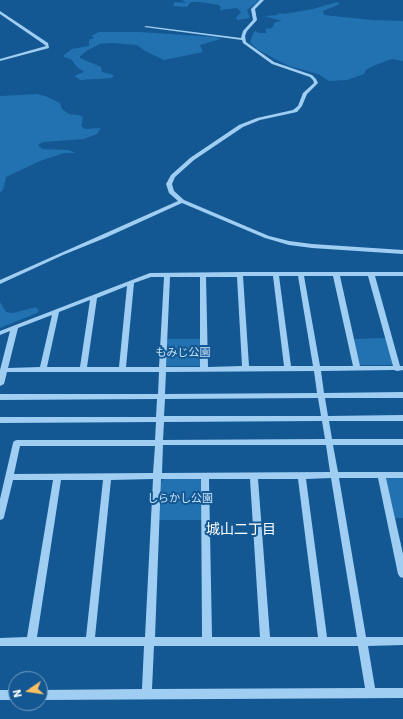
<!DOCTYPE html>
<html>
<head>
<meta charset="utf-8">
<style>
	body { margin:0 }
	#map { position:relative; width:403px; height:719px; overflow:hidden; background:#135893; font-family:"IBM Plex Sans",sans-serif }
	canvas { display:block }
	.north { position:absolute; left:8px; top:671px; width:40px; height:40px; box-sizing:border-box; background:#135893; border:1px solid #719bbe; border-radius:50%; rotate:257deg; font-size:11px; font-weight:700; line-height:16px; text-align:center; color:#fff }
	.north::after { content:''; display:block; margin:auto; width:14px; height:18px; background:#ffc161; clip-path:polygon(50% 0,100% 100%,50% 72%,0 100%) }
</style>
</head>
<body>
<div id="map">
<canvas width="403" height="719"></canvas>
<div class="north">N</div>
</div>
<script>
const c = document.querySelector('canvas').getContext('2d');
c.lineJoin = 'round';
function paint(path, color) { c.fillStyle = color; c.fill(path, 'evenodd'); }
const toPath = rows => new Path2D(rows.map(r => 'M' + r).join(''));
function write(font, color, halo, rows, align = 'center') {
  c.font = font + ' "IBM Plex Sans","Noto Sans JP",sans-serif'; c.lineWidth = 4; c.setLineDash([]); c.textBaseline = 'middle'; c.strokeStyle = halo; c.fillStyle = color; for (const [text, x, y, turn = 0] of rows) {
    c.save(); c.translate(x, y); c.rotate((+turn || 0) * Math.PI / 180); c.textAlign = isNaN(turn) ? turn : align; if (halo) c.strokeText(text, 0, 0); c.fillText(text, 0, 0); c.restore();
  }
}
paint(toPath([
	[182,0,260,0,247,10,250,18,238,20,236,18,241,12,237,8,220,10,221,8,219,5,200,2,191,2,187,7,173,6,175,2,186,3],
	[337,2,340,4,323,11,324,15,373,20,403,21,403,61,392,59,373,66,366,70,364,74,347,80,329,81,318,74,289,66,275,59,257,49,250,42,254,32,256,31,259,33,267,33,265,29,272,28,275,22,282,21,264,16,278,15,277,13,284,14,313,9],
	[99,32,140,32,215,37,221,39,200,45,203,52,164,60,145,51,137,45,112,43,100,44,88,50,80,56,80,58,101,67,102,72,114,75,112,78,80,80,74,76,84,72,76,66,71,59,64,57,64,55,72,49,89,46,89,40,94,38,91,36],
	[37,94,45,96,60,103,62,109,69,114,78,115,83,117,81,126,85,129,101,128,97,134,84,139,43,142,38,145,42,149,68,150,76,153,64,153,40,161,6,177,3,190,0,192,0,96],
	[0,302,6,312,13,313,36,307,39,311,37,313,0,328],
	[386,338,393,365,359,365,354,339],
	[167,339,201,339,200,366,166,366],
	[388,478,403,478,403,518,395,518,386,479],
	[164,479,199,479,202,481,202,520,159,520,161,482]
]), '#2271b0');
paint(toPath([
	[260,0,264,0,255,9,257,20,247,31,245,36,246,42,274,62,312,75,316,79,318,83,307,94,302,106,297,112,260,120,243,127,194,160,175,177,172,184,174,191,184,200,269,236,289,241,312,244,403,250,403,254,312,248,289,245,265,238,182,203,105,238,63,255,0,284,0,280,178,201,169,193,166,184,171,175,190,158,239,125,257,118,293,110,298,106,303,93,314,83,313,80,310,77,272,64,243,43,242,40,144,27,146,26,241,38,243,31,253,20,251,9,260,0],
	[0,11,48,43,49,48,0,61,0,59,46,46,45,45,0,14,0,11],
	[240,272,403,272,403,276,375,276,400,366,403,366,403,370,397,371,394,370,321,371,324,393,403,392,403,398,325,398,328,416,403,415,403,421,329,421,332,439,403,439,403,445,333,445,338,472,403,472,403,478,386,478,403,554,403,578,400,577,398,574,378,478,339,478,366,637,403,637,403,645,368,646,375,688,403,688,403,698,40,700,40,690,142,689,144,646,0,646,0,638,27,637,53,480,13,480,4,517,3,519,0,520,0,499,13,443,14,441,17,440,155,440,156,422,0,423,0,417,156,417,157,399,0,400,0,394,158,394,159,372,7,372,4,384,0,386,0,370,10,331,0,335,0,331,150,273,240,272],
	[243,276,273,276,284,366,249,366,243,276],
	[279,276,298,276,313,366,291,366,279,276],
	[304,276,333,276,353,366,320,366,304,276],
	[340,276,368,276,393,366,360,366,340,276],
	[151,277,164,277,159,367,126,367,134,283,151,277],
	[170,277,200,277,200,367,166,367,170,277],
	[206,277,237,277,242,366,208,367,206,277],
	[127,286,119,367,87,367,97,298,127,286],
	[90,300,80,367,47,367,59,312,90,300],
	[52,315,40,367,8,368,18,328,52,315],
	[314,371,317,393,165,394,166,372,314,371],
	[318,398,321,416,164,416,165,399,318,398],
	[322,421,325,439,163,440,164,422,322,421],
	[163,445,326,445,330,472,162,473,163,445],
	[20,446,155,446,153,473,14,474,20,446],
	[331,478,357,637,327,637,306,479,331,478],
	[153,479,145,637,95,637,111,480,153,479],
	[161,479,201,479,202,637,155,637,161,479],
	[209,479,250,479,260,637,212,637,209,479],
	[258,479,298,479,318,637,270,637,258,479],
	[61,480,103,480,86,637,37,637,61,480],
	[154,646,358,646,365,688,152,689,154,646],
	[0,690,16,690,16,700,0,700,0,690]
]), '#a0cef2');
write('11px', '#c8e5fd', '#135893', [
	["もみじ公園",183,353],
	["しらかし公園",180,499]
]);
write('14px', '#fff', '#135893', [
	["城山二丁目",241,530]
]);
</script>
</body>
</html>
